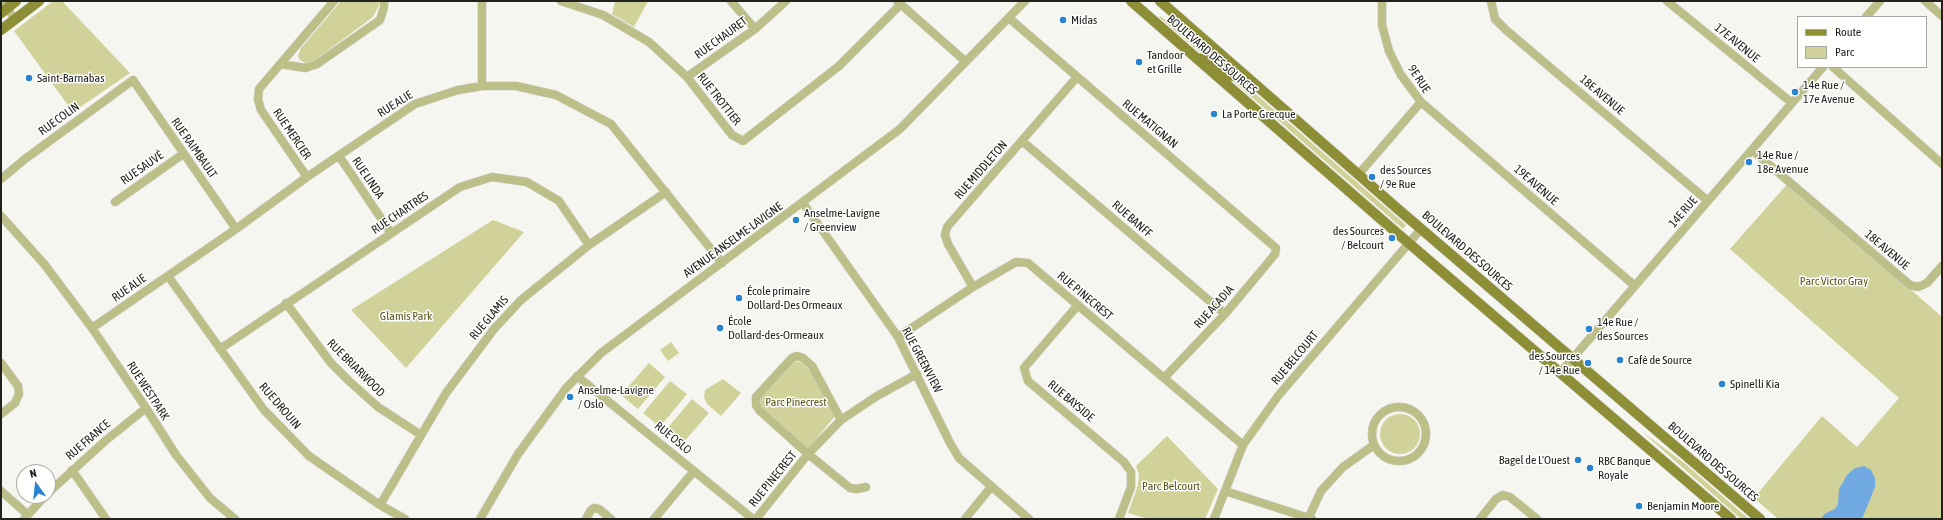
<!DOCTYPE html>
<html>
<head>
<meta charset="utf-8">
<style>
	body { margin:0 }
	#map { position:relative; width:1943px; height:520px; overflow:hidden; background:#f5f6ef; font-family:"Asap Condensed",sans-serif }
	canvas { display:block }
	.frame { position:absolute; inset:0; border:2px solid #22221f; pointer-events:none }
	.legend { position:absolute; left:1797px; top:16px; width:130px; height:52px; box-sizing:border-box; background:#fffffe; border:1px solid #a7a7a5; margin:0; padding:5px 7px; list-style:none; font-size:12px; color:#22221f }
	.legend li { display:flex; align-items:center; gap:8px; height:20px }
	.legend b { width:20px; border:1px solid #a7a7a5 }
	.north { position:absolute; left:16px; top:464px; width:40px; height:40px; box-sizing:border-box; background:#fffffe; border:1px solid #a7a7a5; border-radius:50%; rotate:345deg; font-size:11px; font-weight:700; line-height:16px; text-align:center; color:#22221f }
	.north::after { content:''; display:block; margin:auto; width:14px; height:18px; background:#2883d0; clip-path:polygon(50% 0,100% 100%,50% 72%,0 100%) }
</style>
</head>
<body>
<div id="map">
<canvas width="1943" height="520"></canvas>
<div class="frame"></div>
<ul class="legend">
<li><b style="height:5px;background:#8e8e36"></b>Route</li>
<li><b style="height:11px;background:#d0d299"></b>Parc</li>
</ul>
<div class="north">N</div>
</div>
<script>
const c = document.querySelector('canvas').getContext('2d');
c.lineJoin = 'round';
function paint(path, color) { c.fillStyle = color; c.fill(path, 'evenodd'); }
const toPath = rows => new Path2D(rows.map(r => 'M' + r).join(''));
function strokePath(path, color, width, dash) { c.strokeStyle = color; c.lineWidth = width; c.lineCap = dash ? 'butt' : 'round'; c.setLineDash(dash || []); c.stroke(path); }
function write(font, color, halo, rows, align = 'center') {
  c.font = font + ' "Asap Condensed",sans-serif'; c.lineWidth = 3; c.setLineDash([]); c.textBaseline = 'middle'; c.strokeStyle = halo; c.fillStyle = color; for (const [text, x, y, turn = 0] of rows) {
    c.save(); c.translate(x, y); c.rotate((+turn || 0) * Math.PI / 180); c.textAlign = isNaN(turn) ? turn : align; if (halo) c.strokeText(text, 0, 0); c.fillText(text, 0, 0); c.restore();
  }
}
paint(toPath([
	[53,1,62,1,130,73,73,112,14,31],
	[341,1,379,1,379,5,373,17,315,60,305,63,300,60,298,56,301,48],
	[615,1,648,1,634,27,612,14],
	[1160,16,1189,37,1216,60,1202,54,1159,17],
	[1233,81,1241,81,1406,225,1403,229],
	[1789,182,1942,317,1942,519,1778,519,1754,498,1822,416,1857,447,1899,398,1730,249],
	[493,220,524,232,406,368,351,310],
	[671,342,679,353,668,361,660,350],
	[795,361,802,363,809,370,836,415,808,449,763,411,759,404,760,398],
	[649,363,665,377,638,409,621,395],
	[723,379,741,393,721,416,707,404,704,398,705,390],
	[670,381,687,394,660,427,643,413],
	[692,399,709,413,682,444,665,431],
	'1380 434a20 20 0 1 1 40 0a20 20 0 1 1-40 0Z',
	[1641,431,1683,462,1749,519,1741,519],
	[1167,436,1218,489,1205,519,1149,519,1128,513,1138,485,1139,474,1136,466]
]), '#d0d299');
paint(toPath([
	[1864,466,1871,470,1875,478,1875,487,1862,519,1820,519,1826,513,1835,509,1838,504,1839,489,1847,475,1855,468]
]), '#71aae3');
const minor = toPath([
	[1,1,15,19],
	[561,1,603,15,649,42,687,77,732,135,743,141,839,66,901,4],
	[731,1,755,29],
	[897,1,965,61],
	[1382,1,1382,25,1389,51,1401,75,1421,102,1635,286],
	[1491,1,1495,19,1506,30,1708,201],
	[1667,1,1792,103],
	[1925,1,1942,16],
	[1866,17,1880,1],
	[1009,18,1276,248,1275,254,1266,265,1225,314,1164,378],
	[281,64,305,68,317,64,380,20,384,7,384,1],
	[1833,67,1942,164],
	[687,77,755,29,786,1],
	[482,86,482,1],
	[1022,141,1225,314],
	[1752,150,1910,285,1918,287,1927,283,1942,266],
	[339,156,391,233],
	[1358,175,1421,102],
	[307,177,261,110,258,99,259,89,334,1],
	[1,179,25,159,133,80,236,229],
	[115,202,183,154],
	[803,203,898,337,950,443,959,458,1029,519],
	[1,216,45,265,92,328,146,408,176,455,210,498,235,519],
	[168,276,264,410,309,456,380,505,405,519],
	[973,287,948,244,945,235,947,227,1077,77],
	[286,303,331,363,349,381,378,407,421,435],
	[1078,305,1024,368,1028,381,1124,462,1131,472,1131,487,1119,519],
	[92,328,236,229,307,177,415,104,458,90,482,86,516,86,556,95,611,124,722,263],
	[898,337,973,287,1016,262,1028,263,1243,445],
	[220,349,460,187,492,177,527,182,559,201,589,245],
	[1,363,18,386,19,394,15,403,1,414],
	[1560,373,1823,67],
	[577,376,753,519],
	'1372 434a27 27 0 1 1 54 0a27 27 0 1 1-54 0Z',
	[841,420,812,366,803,358,797,356,792,358,756,397,756,405,760,411,808,454,850,488,857,489,866,487],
	[72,470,106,519],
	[1,491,27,514],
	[1225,491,1312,519],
	[48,493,105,441,146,408],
	[380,505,446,393,494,329,521,300,589,245,666,192],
	[24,519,45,496],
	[480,519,518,454,567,387,601,353,900,129,1025,1],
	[586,519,591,510,594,508,599,509,611,519],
	[654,519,694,471],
	[756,519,808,454,841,420,877,396,917,374],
	[965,519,991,487],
	[1214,519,1243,445,1278,396,1421,229],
	[1308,519,1321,491,1343,467,1374,445],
	[1480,519,1496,499,1503,495,1510,497,1537,519]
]);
const major = toPath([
	[1131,1,1398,234,1731,519],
	[1160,1,1399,210,1760,519],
	[1,13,16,1],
	[1,30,39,1],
	[1196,58,1212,61,1232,76,1241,73]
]);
strokePath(minor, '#cfd0ca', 9);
strokePath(major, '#cfd0ca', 11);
strokePath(minor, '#bdbf88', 8);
strokePath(major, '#8e8e36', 10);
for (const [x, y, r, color] of [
	[1063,20,4,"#2883d0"],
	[1139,62,4,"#2883d0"],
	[29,78,4,"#2883d0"],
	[1795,92,4,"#2883d0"],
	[1214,114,4,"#2883d0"],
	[1749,162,4,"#2883d0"],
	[1372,177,4,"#2883d0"],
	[796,220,4,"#2883d0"],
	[1392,238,4,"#2883d0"],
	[739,298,4,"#2883d0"],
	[720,328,4,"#2883d0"],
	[1589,329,4,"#2883d0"],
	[1620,360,4,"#2883d0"],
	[1588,363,4,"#2883d0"],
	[1722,384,4,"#2883d0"],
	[570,397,4,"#2883d0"],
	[1578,460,4,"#2883d0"],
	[1590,468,4,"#2883d0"],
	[1639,506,4,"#2883d0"]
]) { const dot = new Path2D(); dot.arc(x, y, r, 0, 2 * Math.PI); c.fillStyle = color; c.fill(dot); strokePath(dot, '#fffffe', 1.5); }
write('12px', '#22221f', '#fffffe', [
	["Midas",1071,20],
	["Tandoor",1147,55],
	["et Grille",1147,69],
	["Saint-Barnabas",37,78],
	["14e Rue /",1803,85],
	["17e Avenue",1803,99],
	["La Porte Grecque",1222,114],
	["14e Rue /",1757,155],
	["18e Avenue",1757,169],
	["des Sources",1380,170],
	["/ 9e Rue",1380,184],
	["Anselme-Lavigne",804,213],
	["/ Greenview",804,227],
	["des Sources",1384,231,"right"],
	["/ Belcourt",1384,245,"right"],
	["École primaire",747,291],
	["Dollard-Des Ormeaux",747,305],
	["École",728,321],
	["Dollard-des-Ormeaux",728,335],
	["14e Rue /",1597,322],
	["des Sources",1597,336],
	["des Sources",1580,356,"right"],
	["/ 14e Rue",1580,370,"right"],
	["Café de Source",1628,360],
	["Spinelli Kia",1730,384],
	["Anselme-Lavigne",578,390],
	["/ Oslo",578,404],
	["Bagel de L'Ouest",1570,460,"right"],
	["RBC Banque",1598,461],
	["Royale",1598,475],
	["Benjamin Moore",1647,506]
], 'left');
write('12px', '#22221f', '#fffffe', [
	["RUE CHAURET",721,38,-36],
	["17E AVENUE",1737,43,39],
	["BOULEVARD DES SOURCES",1212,55,41],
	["9E RUE",1419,79,57],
	["18E AVENUE",1602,95,40],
	["RUE TROTTIER",719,99,52],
	["RUE ALIE",395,104,-32],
	["RUE COLIN",59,119,-36],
	["RUE MATIGNAN",1150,124,40],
	["RUE MERCIER",292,134,56],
	["RUE RAIMBAULT",194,148,55],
	["RUE SAUVÉ",142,168,-35],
	["RUE MIDDLETON",981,170,-49],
	["RUE LINDA",368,178,56],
	["19E AVENUE",1536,185,41],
	["14E RUE",1683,212,-49],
	["RUE CHARTRES",400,213,-34],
	["RUE BANFF",1132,219,41],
	["AVENUE ANSELME-LAVIGNE",733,240,-36],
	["18E AVENUE",1887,250,40],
	["BOULEVARD DES SOURCES",1467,251,41],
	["RUE ALIE",129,288,-35],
	["RUE PINECREST",1085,296,40],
	["RUE ACADIA",1214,307,-48],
	["RUE GLAMIS",489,318,-50],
	["RUE BELCOURT",1295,358,-50],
	["RUE GREENVIEW",922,360,62],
	["RUE BRIARWOOD",356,368,45],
	["RUE WESTPARK",148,391,57],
	["RUE BAYSIDE",1071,401,40],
	["RUE DROUIN",280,406,49],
	["RUE OSLO",673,438,39],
	["RUE FRANCE",88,440,-41],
	["BOULEVARD DES SOURCES",1713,462,41],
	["RUE PINECREST",773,479,-51]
]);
write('12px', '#57571d', '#fffffe', [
	["Parc Victor Gray",1834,281],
	["Glamis Park",406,316],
	["Parc Pinecrest",796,402],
	["Parc Belcourt",1171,486]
]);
</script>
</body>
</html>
